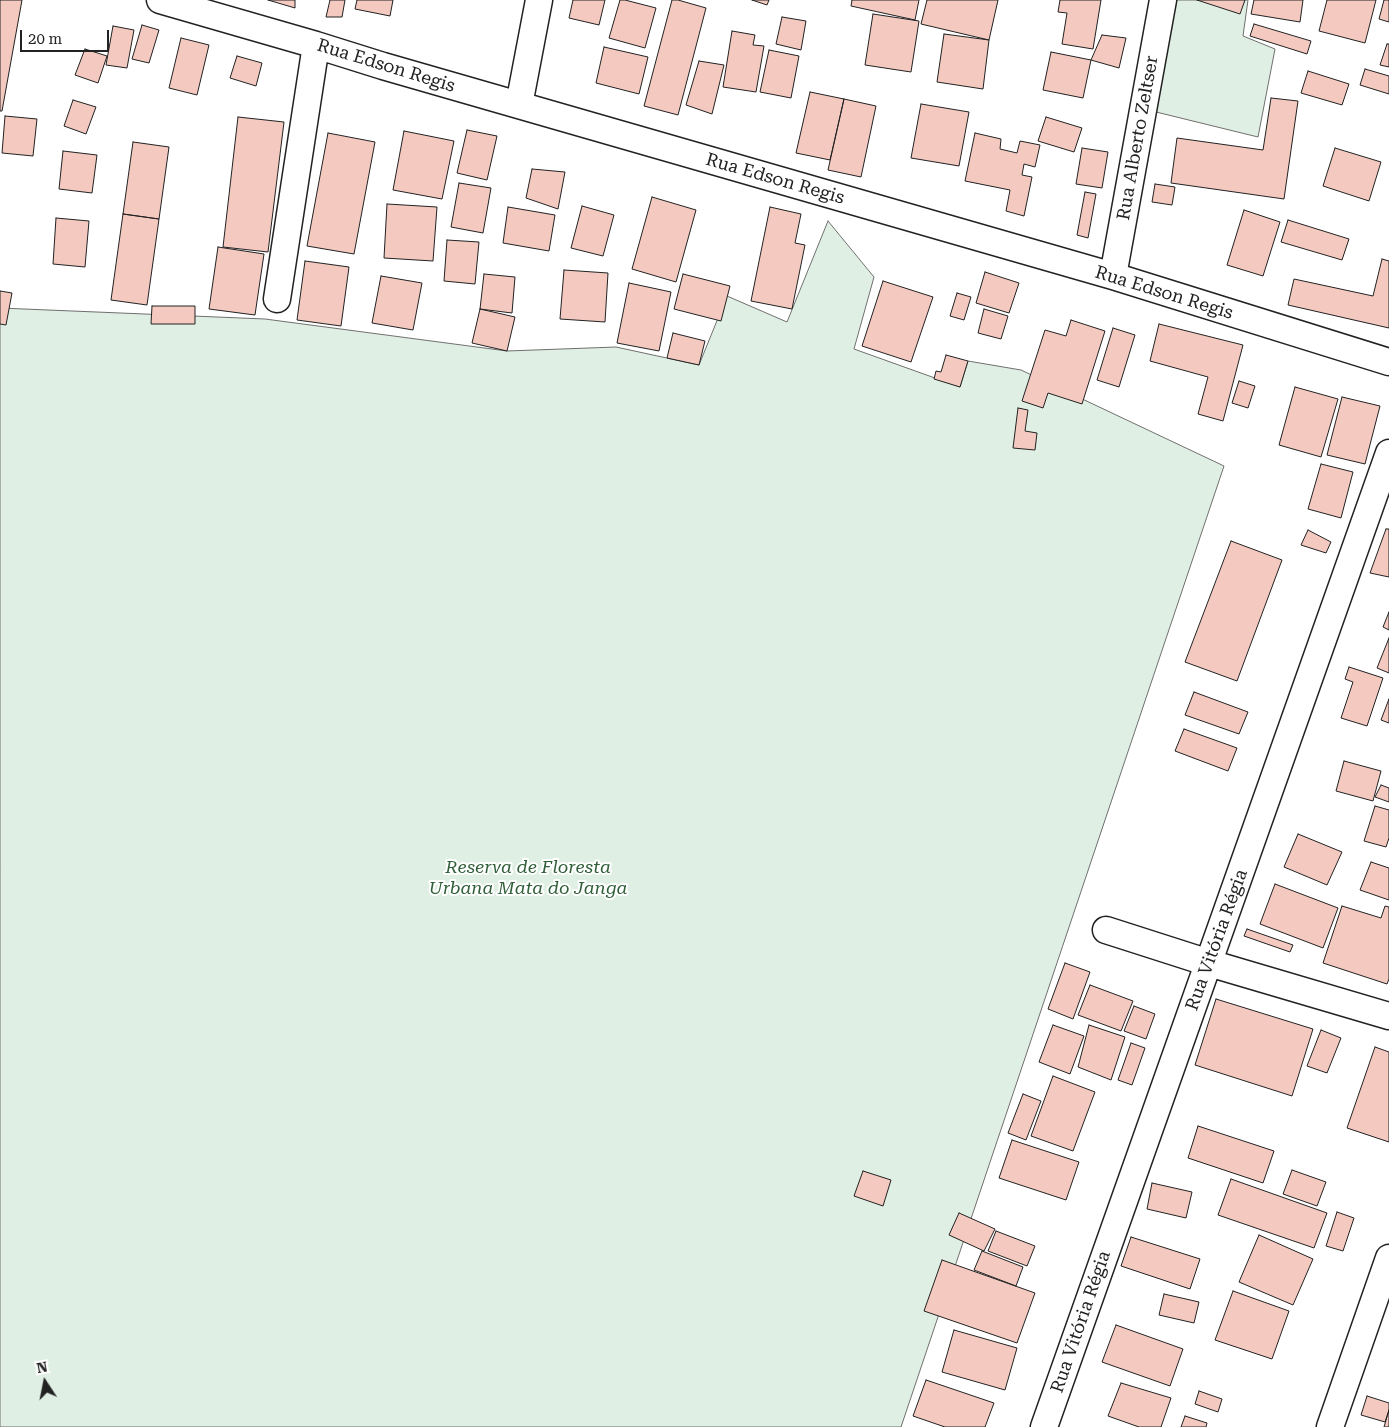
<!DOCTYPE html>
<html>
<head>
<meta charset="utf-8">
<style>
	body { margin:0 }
	#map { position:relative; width:1389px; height:1427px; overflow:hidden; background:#fff; font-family:"Roboto Serif",serif }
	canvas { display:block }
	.north { position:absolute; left:20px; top:1357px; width:50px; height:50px; -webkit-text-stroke:4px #fff; paint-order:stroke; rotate:349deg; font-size:14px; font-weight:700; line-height:20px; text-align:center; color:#222 }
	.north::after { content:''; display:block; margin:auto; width:18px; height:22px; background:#222; clip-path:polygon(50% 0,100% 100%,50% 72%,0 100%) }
	.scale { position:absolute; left:20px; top:30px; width:89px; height:22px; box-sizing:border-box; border:2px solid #222; border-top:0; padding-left:6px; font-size:15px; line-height:18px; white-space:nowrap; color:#222; -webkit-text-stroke:4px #fff; paint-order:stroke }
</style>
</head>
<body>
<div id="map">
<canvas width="1389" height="1427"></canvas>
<div class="north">N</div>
<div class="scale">20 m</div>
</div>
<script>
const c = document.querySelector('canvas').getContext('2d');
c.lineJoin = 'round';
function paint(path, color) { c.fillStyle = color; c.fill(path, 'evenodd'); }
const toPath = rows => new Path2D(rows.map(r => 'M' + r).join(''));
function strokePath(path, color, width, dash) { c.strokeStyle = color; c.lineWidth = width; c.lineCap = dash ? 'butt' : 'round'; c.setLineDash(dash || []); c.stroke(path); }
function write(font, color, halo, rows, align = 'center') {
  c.font = font + ' "Roboto Serif",serif'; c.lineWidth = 4; c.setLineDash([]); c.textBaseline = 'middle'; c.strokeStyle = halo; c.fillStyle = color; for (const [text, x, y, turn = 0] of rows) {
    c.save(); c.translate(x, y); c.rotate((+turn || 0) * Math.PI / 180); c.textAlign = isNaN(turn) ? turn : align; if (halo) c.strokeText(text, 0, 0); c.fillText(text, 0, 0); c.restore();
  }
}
const green = toPath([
	[1175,0,1248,0,1243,36,1275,49,1258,137,1152,111,1175,0],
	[828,221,874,277,854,349,960,387,968,361,1021,370,1224,466,901,1427,0,1427,0,308,265,319,507,351,616,347,699,365,727,296,787,322,828,221]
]);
paint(green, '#e0efe3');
strokePath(green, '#6f6f6f', 1);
const building = toPath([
	[0,0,22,0,2,111,0,111,0,0],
	[268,0,295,0,295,8,268,0],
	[330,0,345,0,342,17,326,17,330,0],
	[357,0,393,0,390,16,355,9,357,0],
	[573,0,605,0,599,25,569,18,573,0],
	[620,0,625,0,656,8,645,48,609,38,620,0],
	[672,0,678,0,706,8,678,115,644,106,672,0],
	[752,0,769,0,767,5,752,0],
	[852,0,919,0,915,20,851,6,852,0],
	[927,0,998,0,989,40,921,24,927,0],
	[1060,0,1101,0,1093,49,1062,44,1067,13,1058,12,1060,0],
	[1197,0,1245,0,1240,14,1197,0],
	[1254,0,1303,0,1300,22,1251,14,1254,0],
	[1327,0,1376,0,1365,43,1319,31,1327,0],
	[1384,0,1389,0,1389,22,1379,19,1384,0],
	[873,14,919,21,911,72,865,65,873,14],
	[782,17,806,21,801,50,776,44,782,17],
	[1254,24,1311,41,1307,54,1250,36,1254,24],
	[142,25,159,30,149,63,132,59,142,25],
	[113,26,134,30,127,68,106,65,113,26],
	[732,31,755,35,753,45,764,46,756,92,723,87,732,31],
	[944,34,989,40,983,89,937,82,944,34],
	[1102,35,1126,38,1119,68,1091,60,1102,35],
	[181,38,209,45,197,95,169,88,181,38],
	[1387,44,1389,44,1389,67,1380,65,1387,44],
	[604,47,648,57,639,94,596,83,604,47],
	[85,49,107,56,98,83,75,75,85,49],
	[769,50,799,56,791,98,760,92,769,50],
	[1051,52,1091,60,1083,98,1043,90,1051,52],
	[237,56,262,63,256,86,230,78,237,56],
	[699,61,724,65,712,114,686,105,699,61],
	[1365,69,1389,76,1389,94,1360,85,1365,69],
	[1308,71,1349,84,1342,105,1301,93,1308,71],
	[810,92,844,99,830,160,796,153,810,92],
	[1271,98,1298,101,1284,199,1171,183,1177,138,1263,150,1271,98],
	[844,99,876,106,861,177,828,170,844,99],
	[73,100,96,107,86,134,64,126,73,100],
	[921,104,969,112,959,166,911,158,921,104],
	[5,116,37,119,33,156,2,153,5,116],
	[238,117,284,122,268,252,223,247,238,117],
	[1046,117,1082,128,1074,152,1038,141,1046,117],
	[467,130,497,136,487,180,457,173,467,130],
	[404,131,454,141,442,199,393,190,404,131],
	[328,133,375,142,354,254,307,246,328,133],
	[975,133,1001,139,1000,149,1017,153,1020,141,1040,145,1035,167,1024,164,1022,175,1032,177,1024,216,1006,211,1010,190,965,181,975,133],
	[133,142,169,147,159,219,123,214,133,142],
	[1082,148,1108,152,1102,188,1076,184,1082,148],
	[1335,148,1381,162,1369,201,1323,186,1335,148],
	[63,151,97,155,92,193,59,189,63,151],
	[532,169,565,172,558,209,526,198,532,169],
	[459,183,491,188,483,233,451,227,459,183],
	[1155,184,1175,187,1172,205,1152,202,1155,184],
	[1085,192,1096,194,1088,238,1077,235,1085,192],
	[652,197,696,210,676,282,632,269,652,197],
	[387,204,437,207,433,261,384,258,387,204],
	[582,206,614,215,603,256,571,248,582,206],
	[508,207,555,215,549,251,503,243,508,207],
	[770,207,801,214,795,243,805,245,792,309,751,301,770,207],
	[1244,210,1280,222,1263,276,1227,265,1244,210],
	[123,214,159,219,147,305,111,300,123,214],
	[56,218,89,221,85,267,53,264,56,218],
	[1288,220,1349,239,1342,260,1281,242,1288,220],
	[447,240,479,242,475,284,444,281,447,240],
	[218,247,264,254,255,315,209,309,218,247],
	[1382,259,1389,261,1389,328,1288,305,1294,279,1373,296,1382,259],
	[305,261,349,267,341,326,297,320,305,261],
	[564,270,608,273,605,322,560,319,564,270],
	[985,272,1019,283,1009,313,976,303,985,272],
	[484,274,515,277,512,313,480,309,484,274],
	[683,274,730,286,721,321,674,309,683,274],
	[381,276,422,283,413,330,372,323,381,276],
	[883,281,933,297,911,362,862,346,883,281],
	[629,283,671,292,659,351,617,343,629,283],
	[0,291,12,293,6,325,0,324,0,291],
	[957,293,971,297,964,320,950,316,957,293],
	[152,306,195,306,195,324,151,324,152,306],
	[480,309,515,317,507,351,472,343,480,309],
	[984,309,1008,316,1001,339,978,333,984,309],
	[1071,320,1105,331,1082,404,1048,393,1043,408,1022,401,1045,330,1066,336,1071,320],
	[1159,324,1243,345,1223,421,1198,414,1208,377,1150,361,1159,324],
	[1113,328,1135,335,1119,387,1097,380,1113,328],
	[673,333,705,341,699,365,667,358,673,333],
	[946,355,968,361,960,387,934,379,936,371,941,372,946,355],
	[1239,381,1255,386,1248,408,1232,403,1239,381],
	[1295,387,1338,399,1321,457,1279,445,1295,387],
	[1342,397,1380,406,1365,464,1327,455,1342,397],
	[1018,408,1028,410,1025,431,1037,433,1035,450,1013,448,1018,408],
	[1321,464,1353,472,1341,518,1308,509,1321,464],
	[1386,529,1389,529,1389,577,1370,573,1386,529],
	[1308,530,1331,542,1326,553,1301,545,1308,530],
	[1231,541,1282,560,1237,681,1185,662,1231,541],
	[1389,612,1389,630,1383,627,1389,612],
	[1389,638,1389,673,1377,668,1389,638],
	[1349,667,1383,678,1367,726,1341,718,1353,682,1345,679,1349,667],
	[1194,692,1248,712,1239,734,1185,715,1194,692],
	[1389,699,1389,723,1381,720,1389,699],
	[1184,729,1237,748,1228,771,1175,751,1184,729],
	[1344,761,1381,771,1373,801,1336,791,1344,761],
	[1381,785,1389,788,1389,802,1375,797,1381,785],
	[1375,806,1389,810,1389,838,1386,847,1364,841,1375,806],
	[1298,834,1342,852,1327,885,1284,867,1298,834],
	[1371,862,1389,868,1389,900,1360,890,1371,862],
	[1275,884,1338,908,1323,948,1260,924,1275,884],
	[1342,906,1381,918,1385,906,1389,907,1389,979,1387,984,1323,963,1342,906],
	[1247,929,1293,945,1290,952,1244,936,1247,929],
	[1065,963,1090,972,1073,1019,1048,1009,1065,963],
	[1090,985,1133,1001,1121,1031,1078,1015,1090,985],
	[1216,999,1313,1029,1292,1096,1195,1065,1216,999],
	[1134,1006,1155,1014,1146,1039,1124,1031,1134,1006],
	[1053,1025,1084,1036,1070,1074,1039,1062,1053,1025],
	[1089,1025,1125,1037,1111,1080,1078,1067,1089,1025],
	[1321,1030,1341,1038,1327,1073,1307,1066,1321,1030],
	[1131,1043,1145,1048,1132,1085,1118,1080,1131,1043],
	[1375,1047,1389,1052,1389,1142,1347,1128,1375,1047],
	[1053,1076,1095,1092,1073,1151,1031,1136,1053,1076],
	[1023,1094,1041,1101,1026,1140,1008,1133,1023,1094],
	[1198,1126,1274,1151,1263,1183,1188,1158,1198,1126],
	[1012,1140,1079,1162,1066,1200,999,1178,1012,1140],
	[1292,1170,1326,1182,1317,1206,1283,1194,1292,1170],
	[863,1171,891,1180,883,1206,854,1196,863,1171],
	[1231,1179,1327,1213,1314,1248,1218,1215,1231,1179],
	[1152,1183,1192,1192,1186,1218,1147,1209,1152,1183],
	[1337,1212,1354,1218,1343,1251,1326,1246,1337,1212],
	[959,1213,995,1229,984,1251,949,1235,959,1213],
	[996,1231,1035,1246,1027,1266,988,1251,996,1231],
	[1259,1235,1313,1259,1293,1305,1239,1282,1259,1235],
	[1131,1237,1200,1259,1190,1289,1121,1266,1131,1237],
	[982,1251,1023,1267,1016,1286,974,1270,982,1251],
	[942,1260,1035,1293,1017,1343,924,1311,942,1260],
	[1233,1291,1289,1311,1272,1359,1215,1340,1233,1291],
	[1164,1294,1199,1302,1194,1323,1159,1315,1164,1294],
	[1116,1325,1183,1349,1170,1386,1102,1362,1116,1325],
	[954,1330,1017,1348,1005,1390,942,1372,954,1330],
	[926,1380,994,1403,985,1427,945,1427,913,1416,926,1380],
	[1121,1383,1171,1398,1161,1427,1139,1427,1108,1416,1121,1383],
	[1199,1391,1222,1399,1218,1412,1195,1404,1199,1391],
	[1367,1396,1389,1403,1389,1410,1385,1422,1361,1415,1367,1396],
	[1389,1410,1389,1427,1384,1427,1389,1410],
	[1185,1416,1207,1423,1206,1427,1181,1427,1185,1416]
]);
paint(building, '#f3c9c0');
strokePath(building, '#222', 1);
const minor = toPath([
	[160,0,316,45,383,66,1113,276,1389,362],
	[519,105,539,0],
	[1113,276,1163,0],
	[277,299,316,45],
	[1106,930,1209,963,1389,1016],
	[1044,1427,1389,453],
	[1330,1427,1389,1258]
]);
strokePath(minor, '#222', 29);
strokePath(minor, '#fff', 26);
write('18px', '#222', '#fff', [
	["Rua Edson Regis",386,66,17],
	["Rua Alberto Zeltser",1138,138,-80],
	["Rua Edson Regis",775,179,16],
	["Rua Edson Regis",1164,293,17],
	["Rua Vitória Régia",1217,940,-70],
	["Rua Vitória Régia",1081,1322,-71]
]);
write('italic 18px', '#2f5e38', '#fff', [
	["Reserva de Floresta",528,868],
	["Urbana Mata do Janga",528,889]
]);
</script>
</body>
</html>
